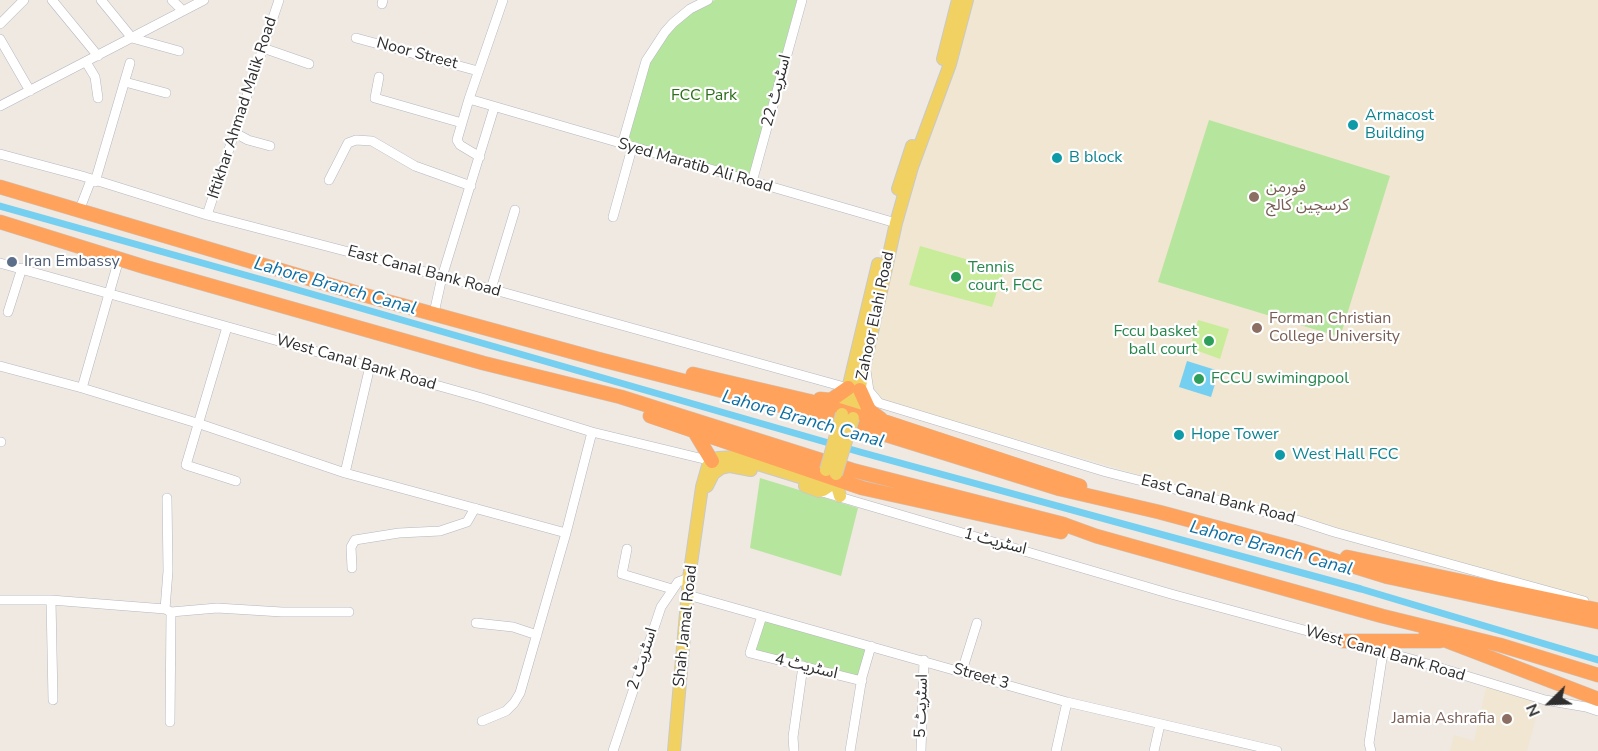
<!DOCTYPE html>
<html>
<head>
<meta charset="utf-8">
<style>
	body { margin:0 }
	#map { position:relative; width:1598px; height:751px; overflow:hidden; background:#efe9e1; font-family:"Nunito Sans",sans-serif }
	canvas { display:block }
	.north { position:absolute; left:1520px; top:673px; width:60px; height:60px; -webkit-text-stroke:4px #fff; paint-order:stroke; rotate:247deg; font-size:16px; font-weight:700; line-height:24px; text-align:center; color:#2e2e2e }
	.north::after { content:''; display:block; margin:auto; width:21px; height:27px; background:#2e2e2e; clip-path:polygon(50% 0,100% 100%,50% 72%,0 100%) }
</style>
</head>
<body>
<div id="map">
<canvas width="1598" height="751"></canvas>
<div class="north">N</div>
</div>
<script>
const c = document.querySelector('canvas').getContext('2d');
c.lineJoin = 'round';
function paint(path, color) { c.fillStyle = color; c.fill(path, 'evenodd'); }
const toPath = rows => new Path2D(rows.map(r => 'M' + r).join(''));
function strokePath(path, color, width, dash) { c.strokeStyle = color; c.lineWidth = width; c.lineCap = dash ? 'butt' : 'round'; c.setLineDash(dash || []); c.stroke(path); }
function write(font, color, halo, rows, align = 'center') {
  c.font = font + ' "Nunito Sans","Noto Sans Arabic",sans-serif'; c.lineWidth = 4.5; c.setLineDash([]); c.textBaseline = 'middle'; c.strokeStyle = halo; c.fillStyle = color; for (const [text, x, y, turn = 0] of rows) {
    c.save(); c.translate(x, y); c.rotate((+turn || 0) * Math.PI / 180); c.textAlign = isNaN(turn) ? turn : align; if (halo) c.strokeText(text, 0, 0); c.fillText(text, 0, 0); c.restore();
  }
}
paint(toPath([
	[962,0,1598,0,1598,605,1461,568,858,393],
	[1487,684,1540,702,1527,751,1450,751,1454,735,1474,741]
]), '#f0e6d1');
paint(toPath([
	[715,0,797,0,749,177,626,142,650,57,668,32,700,6],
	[1209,120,1390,176,1340,337,1158,282],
	[760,478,858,508,841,576,750,548],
	[762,616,871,646,862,681,750,653]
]), '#b6e59e');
paint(toPath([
	[920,246,1004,270,992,307,909,285],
	[1198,320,1229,329,1220,359,1190,348]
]), '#c9ec9a');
paint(toPath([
	[1187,361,1219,371,1211,397,1179,387]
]), '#75cff0');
strokePath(toPath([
	[0,206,277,284,860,452,1361,589,1598,660]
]), '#75cff0', 7);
const minor = toPath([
	[52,0,98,56],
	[101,0,132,38,179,51],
	[172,0,183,11],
	[503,0,469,99,896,223],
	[382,4,383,0],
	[0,24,24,0],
	[356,38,478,71],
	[0,39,30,91],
	[263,48,309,64],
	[86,62,95,77,98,98],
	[379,77,375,98,462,123],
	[125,82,166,93],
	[469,99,457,140,460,145,480,157],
	[0,106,204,0],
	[235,133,248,140,270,146],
	[622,145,646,61,665,32,673,23,690,9,708,0],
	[0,154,82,176,207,215,491,289,848,388],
	[329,180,348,143,356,140,372,141,415,166,471,186],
	[95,182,130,63],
	[752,182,802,0],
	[79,211,91,180],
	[207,215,279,0],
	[613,217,632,148],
	[119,259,82,388,200,424,345,473],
	[0,263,482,398,592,432,712,461],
	[491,289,515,210],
	[8,312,22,268],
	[434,313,442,277,494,108],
	[227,327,186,465,236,481],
	[0,366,82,388],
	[370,366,345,473,566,533],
	[866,371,869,391,879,403,1106,472,1297,520,1334,532,1584,601],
	[0,442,1,442],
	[819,491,1171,594,1411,659,1545,700,1586,707,1598,711],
	[627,549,622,574,672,589],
	[352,568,351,547,355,540,399,533,440,531,467,522,475,508],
	[688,595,1067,702,1277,751],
	[0,600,51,600,165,609,171,612,217,608,282,612,349,612],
	[51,600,53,700],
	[165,609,168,571,167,498],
	[762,616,750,653,862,681],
	[476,623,513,627,537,635],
	[962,671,977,623],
	[482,721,506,711,514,703,520,693,566,533,592,432],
	[170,722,171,612],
	[613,751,661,607,678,582,689,578],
	[794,751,793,737,803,666],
	[850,751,862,677,871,646],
	[921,751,924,660],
	[1056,751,1067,702],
	[1154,751,1160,724],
	[1371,751,1369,743,1383,652]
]);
const major = toPath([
	[943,59,958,0],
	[898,189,912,146],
	[842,414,878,264],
	[853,418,896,223,912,167,950,64,967,0],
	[835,479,840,496],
	[707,486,713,474,721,468,730,466,751,470],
	[805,486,819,491,823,490,832,484,836,474],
	[674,751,689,578,702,487,708,466,712,461,718,458,735,457,816,482,822,481,826,470]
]);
const highway = toPath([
	[0,187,364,295,598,359,848,423,1060,489,1159,512,1301,550,1388,577,1598,622],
	[0,222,145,267,483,363,621,397,852,470,1063,524,1096,536,1382,616,1500,645,1598,675],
	[693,374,809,401,871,420,883,421,1080,486],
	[860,390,869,410,881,419],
	[820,399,831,400,848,388],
	[650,416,862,488,1061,532],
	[694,431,712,461],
	[1347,557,1598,610],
	[1426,633,1598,699],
	[1342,641,1440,641]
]);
strokePath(minor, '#b4b7c1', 10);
strokePath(major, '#c9c9c9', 14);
strokePath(highway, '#c9c9c9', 15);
strokePath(minor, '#fff', 9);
strokePath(major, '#f2d163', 12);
strokePath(highway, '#ffa35c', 14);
const majorBridge = toPath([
	[826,470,842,414],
	[836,474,853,418]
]);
strokePath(majorBridge, '#c9c9c9', 14, []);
strokePath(majorBridge, '#f2d163', 12);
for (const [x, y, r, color] of [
	[1353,125,6,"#0f9aa8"],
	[1057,158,6,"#0f9aa8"],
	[1254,197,6,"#8d6e63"],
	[12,262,6,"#5c6f8a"],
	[956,277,6,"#2e9e5b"],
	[1257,328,6,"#8d6e63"],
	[1209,341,6,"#2e9e5b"],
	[1199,379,6,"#2e9e5b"],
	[1179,435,6,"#0f9aa8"],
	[1280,455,6,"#0f9aa8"],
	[1507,719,6,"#8d6e63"]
]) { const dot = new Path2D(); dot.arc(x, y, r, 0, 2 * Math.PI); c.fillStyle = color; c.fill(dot); strokePath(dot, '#fff', 2); }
write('16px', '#2e2e2e', '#fff', [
	["Noor Street",417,54,15],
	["اسٹریٹ 22",777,91,-75],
	["Iftikhar Ahmad Malik Road",243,108,-72],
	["Syed Maratib Ali Road",695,166,16],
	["East Canal Bank Road",424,272,15],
	["Zahoor Elahi Road",876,316,-78],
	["West Canal Bank Road",356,363,16],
	["East Canal Bank Road",1218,500,14],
	["اسٹریٹ 1",995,542,15],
	["Shah Jamal Road",686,626,-84],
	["West Canal Bank Road",1385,654,16],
	["اسٹریٹ 2",643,659,-72],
	["اسٹریٹ 4",806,667,14],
	["Street 3",981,677,16],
	["اسٹریٹ 5",922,706,-88]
]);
write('16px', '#2c6e1b', '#fff', [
	["FCC Park",704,96]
]);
write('16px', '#0d838f', '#fff', [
	["Armacost",1365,116],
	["Building",1365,134],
	["B block",1069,158],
	["Hope Tower",1191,435],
	["West Hall FCC",1292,455]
], 'left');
write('16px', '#785e54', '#fff', [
	["فورمن",1266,188],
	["کرسچین کالج",1266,206],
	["Forman Christian",1269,319],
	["College University",1269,337],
	["Jamia Ashrafia",1495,719,"right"]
], 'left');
write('16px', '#4e5e75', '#fff', [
	["Iran Embassy",24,262]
], 'left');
write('16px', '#27864d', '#fff', [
	["Tennis",968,268],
	["court, FCC",968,286],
	["Fccu basket",1197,332,"right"],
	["ball court",1197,350,"right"],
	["FCCU swimingpool",1211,379]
], 'left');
write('italic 18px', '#0d6fa3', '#fff', [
	["Lahore Branch Canal",335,287,16],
	["Lahore Branch Canal",803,420,16],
	["Lahore Branch Canal",1271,549,15]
]);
</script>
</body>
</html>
